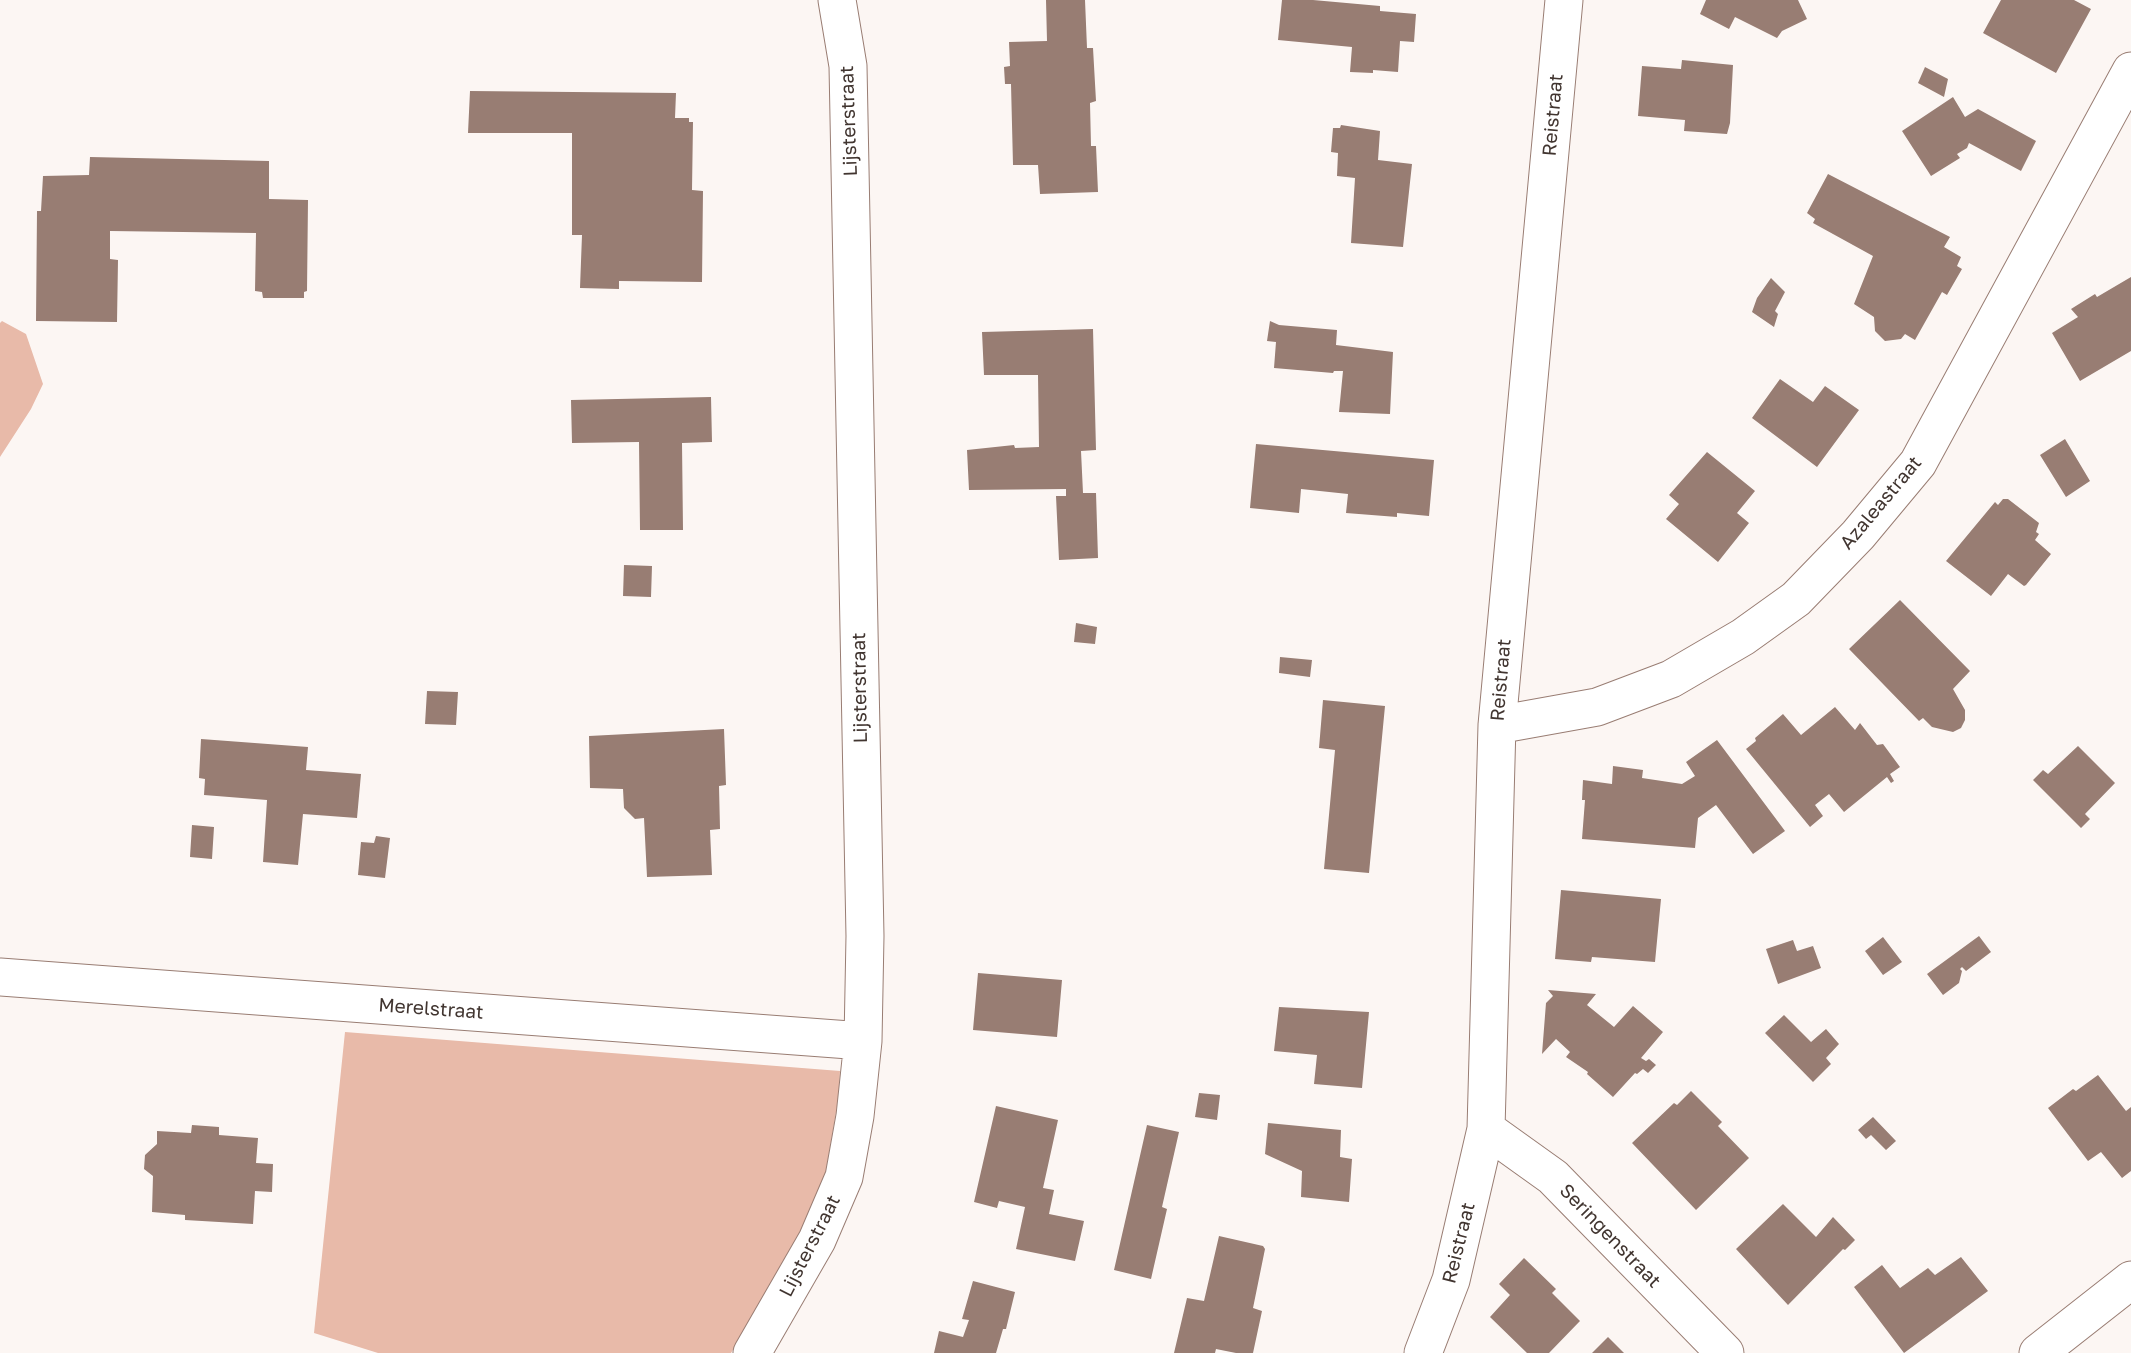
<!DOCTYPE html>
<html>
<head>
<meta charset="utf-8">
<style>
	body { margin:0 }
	canvas { display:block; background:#fcf6f3 }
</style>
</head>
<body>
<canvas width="2131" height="1353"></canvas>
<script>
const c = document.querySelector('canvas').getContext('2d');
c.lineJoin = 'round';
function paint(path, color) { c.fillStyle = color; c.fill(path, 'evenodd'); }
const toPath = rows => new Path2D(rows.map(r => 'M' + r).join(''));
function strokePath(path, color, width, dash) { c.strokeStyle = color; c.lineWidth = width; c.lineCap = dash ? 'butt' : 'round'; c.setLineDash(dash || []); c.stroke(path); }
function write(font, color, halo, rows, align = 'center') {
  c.font = font + ' "Golos Text",sans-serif'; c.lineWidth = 5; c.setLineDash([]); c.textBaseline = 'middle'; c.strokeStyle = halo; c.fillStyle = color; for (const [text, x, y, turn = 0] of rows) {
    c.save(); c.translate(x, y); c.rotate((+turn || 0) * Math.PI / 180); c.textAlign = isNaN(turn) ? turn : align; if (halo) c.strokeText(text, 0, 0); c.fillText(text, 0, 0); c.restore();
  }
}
paint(toPath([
	[2,321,26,334,43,384,31,409,0,457,0,323],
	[345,1032,840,1071,839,1095,823,1188,794,1250,731,1353,378,1353,314,1333]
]), '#e8baa9');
paint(toPath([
	[1046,0,1085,0,1087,48,1093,48,1096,101,1090,103,1091,146,1096,146,1098,192,1040,194,1038,165,1013,165,1011,84,1005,84,1004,67,1010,66,1009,42,1047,41],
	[1282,0,1313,0,1380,6,1380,11,1416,14,1414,42,1400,41,1398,72,1373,70,1373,73,1350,72,1352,47,1278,40],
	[1706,0,1798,0,1807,19,1782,31,1777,38,1735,17,1729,29,1700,14],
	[2001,0,2074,0,2091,9,2056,73,1983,33],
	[1682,60,1733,65,1730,123,1727,134,1684,131,1685,120,1638,116,1642,66,1681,69],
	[1925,67,1948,79,1944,97,1918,83],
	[470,91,676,93,675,118,689,118,689,122,693,122,692,190,703,191,702,282,619,281,619,289,580,288,582,235,572,235,572,133,468,133],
	[1953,97,1965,117,1978,109,2036,141,2021,171,1969,143,1967,148,1957,154,1960,158,1931,176,1902,131],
	[1341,125,1380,131,1378,160,1412,164,1403,247,1351,243,1355,178,1337,176,1338,153,1331,152,1333,128,1340,128],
	[90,157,269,161,269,199,308,200,307,291,304,292,304,298,263,298,262,292,255,291,256,233,110,231,110,259,118,260,117,322,36,321,37,211,41,211,43,176,89,175],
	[1828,174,1950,237,1944,247,1961,257,1957,266,1962,269,1947,295,1942,292,1915,340,1905,334,1901,339,1885,341,1875,331,1874,317,1854,304,1873,256,1813,223,1815,219,1807,213],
	[2131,277,2131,351,2080,381,2052,333,2078,317,2071,309,2095,294,2097,297],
	[1771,278,1785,292,1775,311,1778,314,1774,327,1752,312,1757,298],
	[1270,321,1279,325,1337,330,1336,345,1393,352,1390,414,1339,412,1343,371,1334,371,1333,373,1274,368,1276,342,1267,341],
	[1093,329,1096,450,1081,451,1083,493,1096,493,1098,558,1059,560,1056,496,1066,496,1066,489,969,490,967,450,1014,445,1015,448,1039,447,1038,375,984,375,982,332],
	[1780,379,1813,402,1825,386,1859,410,1817,467,1752,418],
	[711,397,712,442,682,443,683,530,640,530,639,442,572,443,571,400],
	[2065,439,2090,481,2066,497,2040,455],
	[1256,444,1434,460,1429,516,1397,513,1397,517,1346,513,1348,494,1301,489,1299,513,1250,508],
	[1707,452,1755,491,1737,513,1749,523,1718,562,1666,519,1679,504,1669,495],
	[2003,499,2008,499,2039,523,2036,532,2039,534,2035,540,2051,554,2026,585,2024,586,2008,574,1991,596,1946,561,1995,502,1998,505],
	[624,565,652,566,651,597,623,596],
	[1900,600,1970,671,1953,689,1965,710,1965,720,1961,728,1953,732,1932,727,1923,718,1919,721,1849,649],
	[1076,623,1097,627,1095,644,1074,642],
	[1280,657,1312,660,1310,677,1279,673],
	[427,691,458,692,456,725,425,724],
	[1323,700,1385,706,1369,873,1324,869,1335,750,1319,748],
	[1835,707,1855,730,1860,723,1877,745,1883,744,1900,767,1890,774,1894,781,1891,783,1887,777,1844,812,1829,794,1815,805,1823,816,1810,827,1746,749,1756,741,1755,738,1783,714,1801,735],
	[724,729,726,785,719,786,720,829,710,830,712,875,647,877,644,818,635,819,624,808,623,789,590,788,589,736],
	[201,739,308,747,306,770,361,774,357,818,303,814,298,865,263,862,267,800,204,795,205,779,199,778],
	[1717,740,1785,831,1753,854,1716,805,1698,818,1695,848,1582,839,1585,800,1582,800,1583,780,1612,784,1613,766,1643,770,1642,778,1682,784,1695,776,1686,762],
	[2078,746,2115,783,2085,814,2090,819,2081,828,2033,780,2043,770,2048,774],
	[192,825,214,827,212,859,190,857],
	[376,836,390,838,385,878,358,875,361,842,374,843],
	[1561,890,1661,899,1655,962,1592,957,1591,962,1555,959],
	[1979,936,1991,952,1966,971,1962,967,1960,969,1962,971,1959,983,1943,995,1927,974],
	[1883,937,1902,962,1883,975,1865,951],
	[1793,940,1797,951,1813,946,1821,968,1778,984,1766,949],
	[978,973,1062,980,1057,1037,973,1030],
	[1548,990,1596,994,1587,1005,1614,1027,1633,1006,1663,1032,1641,1058,1646,1061,1649,1059,1656,1065,1648,1073,1643,1069,1637,1074,1635,1073,1613,1097,1587,1074,1588,1072,1566,1057,1570,1052,1556,1039,1542,1054,1546,1003,1553,996],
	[1279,1007,1369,1012,1362,1088,1314,1084,1317,1055,1274,1051],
	[1784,1015,1811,1042,1826,1029,1839,1044,1826,1058,1831,1064,1813,1082,1765,1033],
	[2098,1075,2126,1111,2131,1107,2131,1171,2122,1178,2101,1152,2088,1161,2048,1108,2073,1089,2076,1091],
	[1691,1091,1722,1122,1718,1126,1749,1158,1696,1210,1632,1143,1674,1103,1677,1105],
	[1199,1093,1220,1095,1217,1120,1195,1117],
	[996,1106,1058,1120,1043,1188,1054,1190,1049,1214,1084,1221,1075,1261,1016,1249,1025,1207,999,1201,997,1208,974,1202],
	[1873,1117,1896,1141,1886,1150,1871,1135,1866,1139,1858,1130],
	[1268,1123,1341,1130,1340,1157,1352,1159,1349,1202,1301,1197,1302,1171,1265,1154],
	[192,1125,219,1127,219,1135,258,1138,256,1163,273,1164,272,1192,255,1191,253,1224,185,1220,185,1215,152,1212,153,1176,144,1169,145,1155,157,1144,157,1131,191,1133],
	[1147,1125,1179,1132,1162,1207,1167,1209,1151,1279,1114,1270],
	[1783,1204,1816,1237,1833,1217,1855,1240,1845,1250,1843,1249,1788,1305,1736,1249],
	[1219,1236,1263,1246,1265,1249,1253,1308,1262,1311,1253,1353,1236,1353,1216,1349,1215,1353,1174,1353,1187,1298,1204,1301],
	[1961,1257,1988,1291,1904,1353,1854,1287,1882,1265,1900,1288,1928,1268,1935,1275],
	[1524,1258,1556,1289,1552,1293,1580,1321,1549,1353,1527,1353,1490,1317,1510,1295,1499,1284],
	[973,1281,1015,1292,1006,1329,1003,1329,996,1353,934,1353,939,1331,963,1337,969,1320,962,1319],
	[1608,1337,1624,1353,1592,1353]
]), '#987d73');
const minor = toPath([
	[1497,725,1597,707,1671,679,1743,637,1796,599,1858,535,1918,463,2131,71],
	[0,977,863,1041],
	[1486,1129,1553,1177,1725,1353],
	[752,1353,817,1240,844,1177,855,1116,863,1041,865,936,848,66,837,0],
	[1423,1353,1451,1280,1486,1129,1497,725,1564,0],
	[2038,1353,2131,1280]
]);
strokePath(minor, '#997d73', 39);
strokePath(minor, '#fff', 37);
write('19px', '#413530', '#fff', [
	["Reistraat",1553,115,-85],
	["Lijsterstraat",849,121,-92],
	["Azaleastraat",1881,503,-50],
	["Reistraat",1501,680,-85],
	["Lijsterstraat",860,688,-91],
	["Merelstraat",431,1009,4],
	["Seringenstraat",1610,1236,46],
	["Reistraat",1459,1243,-76],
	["Lijsterstraat",810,1246,-63]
]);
</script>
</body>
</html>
